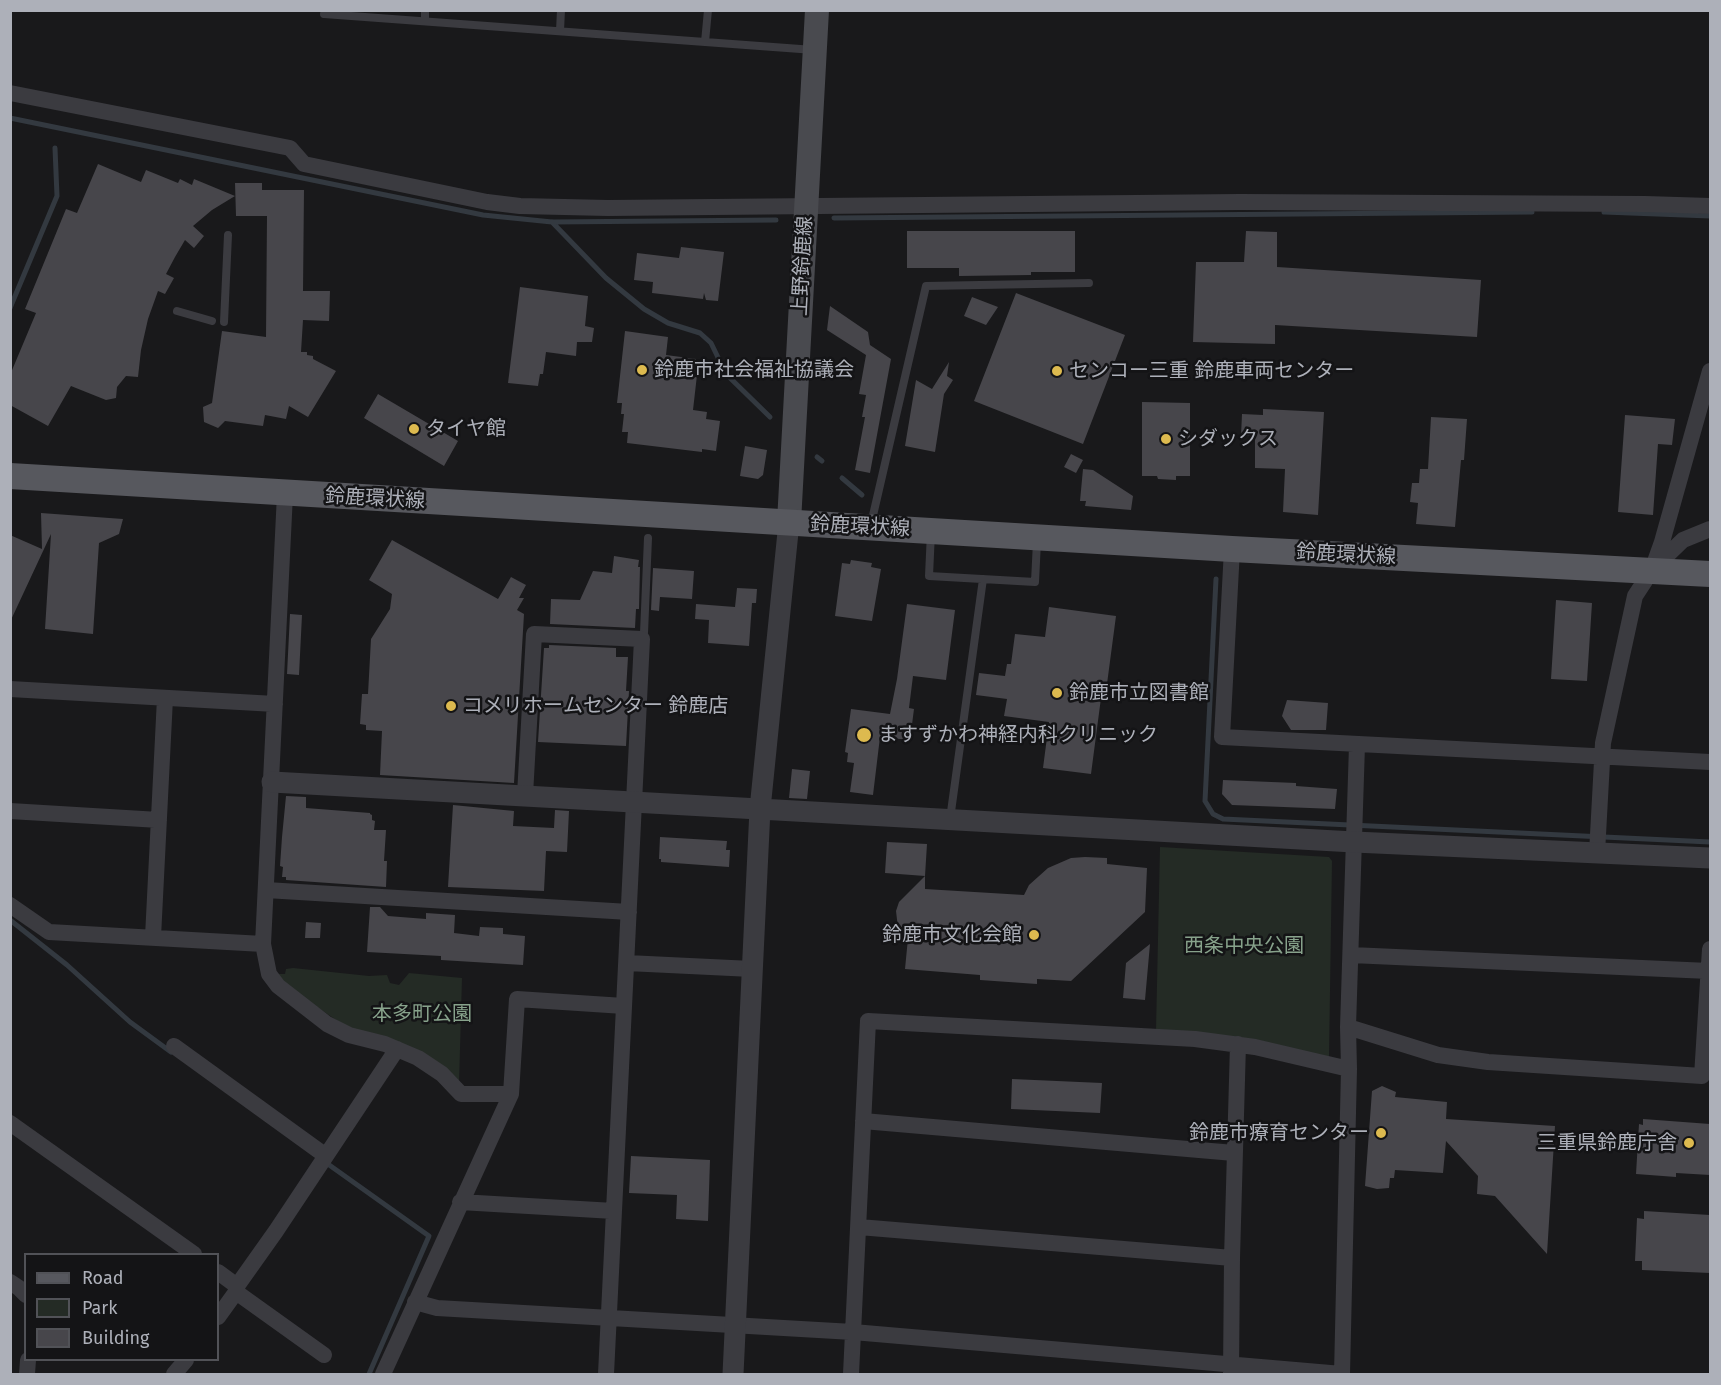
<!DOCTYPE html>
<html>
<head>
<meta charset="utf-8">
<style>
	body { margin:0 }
	#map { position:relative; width:1721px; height:1385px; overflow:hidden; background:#19191b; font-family:"Fira Sans",sans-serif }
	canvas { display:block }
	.frame { position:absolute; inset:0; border:12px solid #adb0b9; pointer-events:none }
	.legend { position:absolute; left:24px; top:1253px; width:195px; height:108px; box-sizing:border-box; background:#141416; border:2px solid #515257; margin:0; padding:8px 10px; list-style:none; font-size:18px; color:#adb0b9 }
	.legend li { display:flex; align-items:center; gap:12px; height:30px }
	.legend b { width:30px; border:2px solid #515257 }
</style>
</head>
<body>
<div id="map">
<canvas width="1721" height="1385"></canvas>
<div class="frame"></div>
<ul class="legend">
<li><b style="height:8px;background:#57585e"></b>Road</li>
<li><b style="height:16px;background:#242b25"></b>Park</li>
<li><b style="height:16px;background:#47464b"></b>Building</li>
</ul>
</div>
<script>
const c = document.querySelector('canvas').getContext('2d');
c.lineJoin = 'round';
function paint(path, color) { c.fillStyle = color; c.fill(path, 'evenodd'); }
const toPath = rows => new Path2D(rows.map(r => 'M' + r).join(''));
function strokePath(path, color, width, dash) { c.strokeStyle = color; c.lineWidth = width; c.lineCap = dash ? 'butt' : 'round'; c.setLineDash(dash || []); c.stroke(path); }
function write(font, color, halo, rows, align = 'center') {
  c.font = font + ' "Fira Sans","Noto Sans JP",sans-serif'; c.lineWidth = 5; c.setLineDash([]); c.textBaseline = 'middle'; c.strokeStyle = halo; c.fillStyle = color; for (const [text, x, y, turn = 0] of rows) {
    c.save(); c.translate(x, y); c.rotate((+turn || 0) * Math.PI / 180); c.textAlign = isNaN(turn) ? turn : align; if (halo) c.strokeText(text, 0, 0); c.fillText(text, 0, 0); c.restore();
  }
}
paint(toPath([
	[1160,847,1329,857,1332,861,1329,1057,1156,1030],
	[293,968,369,976,387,975,390,983,399,985,409,973,462,978,459,1085,354,1032,289,988,277,974,285,974,286,969]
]), '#242b25');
strokePath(toPath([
	[10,118,483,215,552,222,776,220],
	[1604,212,1710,216],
	[834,218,1532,212],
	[552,222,606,278,644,309,668,323,700,333,711,343,726,374,770,417],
	[10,308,57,196,55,148],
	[817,457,822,461],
	[842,478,862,495],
	[1216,579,1205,801,1213,814,1223,819,1710,842],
	[10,920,67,965,130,1022,171,1052],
	[325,1162,429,1236,369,1374]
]), '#333940', 5);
paint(toPath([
	[98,164,141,182,146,170,178,183,180,179,192,185,194,179,235,196,212,210,193,226,204,236,194,248,185,240,175,257,166,274,174,278,165,294,158,291,148,319,141,350,138,377,126,376,117,387,116,398,106,400,71,386,48,426,10,405,10,375,36,313,25,309,66,209,77,213],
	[235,183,262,183,262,190,304,190,303,291,330,291,329,321,303,320,301,352,307,352,307,355,313,356,313,359,336,371,308,417,289,406,286,419,265,415,263,426,225,421,218,428,204,422,203,407,212,403,222,331,266,337,267,216,236,216],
	[907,231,1075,231,1075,272,1031,272,1031,275,959,276,959,268,907,268],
	[1246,231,1277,232,1277,267,1481,280,1477,337,1275,325,1275,344,1193,342,1196,262,1244,262],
	[681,247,724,252,718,301,706,300,704,293,703,299,652,293,653,282,634,280,637,253,679,258],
	[520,287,588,296,585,326,594,328,592,342,577,342,576,356,546,352,543,374,540,374,538,386,508,383],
	[1016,293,1125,335,1083,444,974,401],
	[972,297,998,307,986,325,964,316],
	[830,306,868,332,870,345,891,359,870,473,855,470,865,417,862,417,866,395,859,394,866,355,827,330],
	[625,331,668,337,666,355,696,359,694,377,697,375,693,410,707,412,706,419,720,421,716,451,702,449,702,452,627,443,628,432,622,432,624,414,621,414,622,403,617,403],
	[949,362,947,376,953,380,944,394,935,452,905,446,916,380,932,389],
	[378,394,458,441,444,466,364,418],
	[1142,402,1190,403,1190,476,1176,476,1176,480,1158,479,1157,476,1142,476],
	[1263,409,1324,412,1318,515,1283,512,1285,469,1255,468,1255,436,1241,436,1242,414,1263,415],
	[1625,415,1675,419,1672,445,1658,444,1653,515,1618,512],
	[1431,417,1467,419,1464,460,1461,460,1455,527,1416,524,1418,503,1410,502,1412,483,1419,483,1420,469,1428,469],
	[745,446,767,450,763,475,758,479,740,476],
	[1071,454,1083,460,1076,473,1064,467],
	[1083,469,1093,470,1133,496,1131,510,1085,506,1086,501,1080,501],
	[41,513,123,519,119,534,99,543,93,634,45,629,51,534,10,622,10,535,42,549],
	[392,540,498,599,511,577,526,585,519,598,524,598,517,610,524,614,514,783,380,775,382,731,366,730,366,725,360,724,362,694,368,694,371,639,390,609,392,594,369,580],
	[614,556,639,560,638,567,640,567,639,609,636,609,635,628,550,624,551,599,580,600,593,571,612,573],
	[851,560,872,563,871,567,881,569,872,621,835,616,842,563,850,564],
	[653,568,694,571,692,599,660,597,659,611,651,610],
	[737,588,757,589,756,603,752,603,749,646,708,643,709,620,695,619,696,604,735,607],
	[1556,600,1592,603,1587,681,1551,679],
	[907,604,955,610,946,680,913,676,909,708,914,709,910,740,880,737,873,795,850,792,854,763,847,762,848,753,845,752,851,709,890,714,897,679],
	[1049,607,1116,616,1105,699,1101,698,1091,774,1043,768,1049,722,1004,716,1007,699,976,695,979,673,1005,676,1007,664,1011,664,1015,634,1045,637],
	[290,614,302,615,299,675,287,674],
	[549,645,616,648,616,657,628,657,626,691,629,691,626,746,538,742,544,648,549,648],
	[1287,700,1328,703,1326,730,1291,730,1282,716],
	[792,769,810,771,807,799,789,798],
	[1223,780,1296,783,1296,786,1337,789,1335,809,1232,805,1222,794],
	[286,796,306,797,306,808,370,813,370,814,372,815,372,820,375,821,374,830,386,830,384,861,387,861,386,887,286,880,286,877,282,877,283,867,280,866,282,837],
	[453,805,514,811,513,826,554,828,555,810,569,811,567,852,546,851,544,891,448,887],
	[660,837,727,841,726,850,730,850,729,867,661,862,661,859,659,859],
	[887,842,927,844,925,876,885,873],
	[1085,857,1107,858,1107,864,1147,868,1145,912,1071,981,1037,979,1037,984,980,980,980,975,905,969,908,938,902,934,898,928,896,911,899,902,925,876,925,889,1024,895,1029,885,1048,868,1071,858],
	[370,907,380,907,388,916,426,919,426,913,455,915,454,933,479,936,480,927,503,928,503,934,525,936,523,965,441,960,441,956,367,952],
	[306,922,321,923,320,938,305,938],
	[1150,944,1145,1000,1123,998,1126,963],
	[1012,1079,1102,1083,1100,1113,1011,1109],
	[1382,1086,1396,1092,1395,1097,1447,1102,1446,1119,1555,1126,1547,1254,1495,1196,1477,1194,1478,1176,1446,1141,1443,1173,1395,1170,1394,1178,1390,1178,1389,1188,1377,1189,1365,1186,1372,1091],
	[1643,1119,1710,1124,1710,1175,1676,1173,1676,1177,1636,1174,1639,1124,1643,1125],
	[631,1156,710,1160,708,1221,676,1219,677,1195,629,1193],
	[1644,1211,1710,1215,1710,1273,1642,1270,1642,1261,1635,1261,1637,1218,1644,1219]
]), '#47464b');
strokePath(toPath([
	[324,14,814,50],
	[425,21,425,10],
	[560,31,561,10],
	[705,42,708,10],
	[177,311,212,321],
	[224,322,228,235],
	[871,524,926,286,1089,283],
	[931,532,929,576,1035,582,1037,541],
	[642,639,644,633,648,538],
	[950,819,983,579]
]), '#3b3b40', 8);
strokePath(toPath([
	[10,93,290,148,304,164,487,202,520,206,608,208,1240,202,1645,204,1710,206],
	[285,494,263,944,269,974,278,986,327,1024,349,1035,385,1044,418,1058,442,1074,461,1094,511,1094,383,1374],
	[1232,549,1222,737,1710,762],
	[1655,567,1683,540,1710,529],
	[10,689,275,704],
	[525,795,534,634,642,639,606,1374],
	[10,811,159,820],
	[1597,853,1603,743,1635,596,1652,570,1662,542,1710,371],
	[266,890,629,912],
	[10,905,49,932,263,944],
	[153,937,165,698],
	[1351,955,1709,971],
	[627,963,752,969],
	[1348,1027,1438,1055,1488,1062,1702,1076,1710,949],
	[174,1046,326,1156],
	[511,1094,517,999,624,1006],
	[863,1121,1234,1153],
	[10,1123,194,1254],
	[460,1202,614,1211],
	[859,1227,1232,1258],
	[218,1272,237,1286],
	[10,1282,19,1288,26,1295],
	[236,1292,324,1355],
	[415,1302,437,1308,853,1332,1342,1374],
	[218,1317,236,1292,237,1286,276,1231,397,1049],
	[27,1374,28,1360],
	[174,1374,186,1360],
	[851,1374,868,1021,1195,1039,1255,1047,1349,1069],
	[1231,1374,1232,1258,1238,1044],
	[1342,1374,1349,1069,1348,1027,1357,745]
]), '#3b3b40', 16);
strokePath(toPath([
	[272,782,1354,842,1710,858],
	[733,1374,760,809,789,522]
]), '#3b3b40', 21);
strokePath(toPath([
	[789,522,817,10]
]), '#494a4f', 24);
strokePath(toPath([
	[10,476,1232,549,1710,574]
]), '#57585e', 26);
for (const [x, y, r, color] of [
	[642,370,6,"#ddba4f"],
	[1057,371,6,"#ddba4f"],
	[414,429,6,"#ddba4f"],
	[1166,439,6,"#ddba4f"],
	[1057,693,6,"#ddba4f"],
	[451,706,6,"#ddba4f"],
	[864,735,8,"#ddba4f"],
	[1034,935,6,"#ddba4f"],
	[1381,1133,6,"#ddba4f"],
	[1689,1143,6,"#ddba4f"]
]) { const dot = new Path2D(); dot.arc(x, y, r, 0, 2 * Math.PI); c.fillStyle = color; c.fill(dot); strokePath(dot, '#141416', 2); }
write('20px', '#adb0b9', '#141416', [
	["上野鈴鹿線",803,266,-87],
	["鈴鹿環状線",375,499,3],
	["鈴鹿環状線",860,527,3],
	["鈴鹿環状線",1346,555,3]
]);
write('20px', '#adb0b9', '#141416', [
	["鈴鹿市社会福祉協議会",654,370],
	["センコー三重 鈴鹿車両センター",1069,371],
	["タイヤ館",426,429],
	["シダックス",1178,439],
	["鈴鹿市立図書館",1069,693],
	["コメリホームセンター 鈴鹿店",463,706],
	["ますずかわ神経内科クリニック",878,735],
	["鈴鹿市文化会館",1022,935,"right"],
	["鈴鹿市療育センター",1369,1133,"right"],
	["三重県鈴鹿庁舎",1677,1143,"right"]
], 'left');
write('20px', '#87a28b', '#141416', [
	["西条中央公園",1244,946],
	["本多町公園",422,1014]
]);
</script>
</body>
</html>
